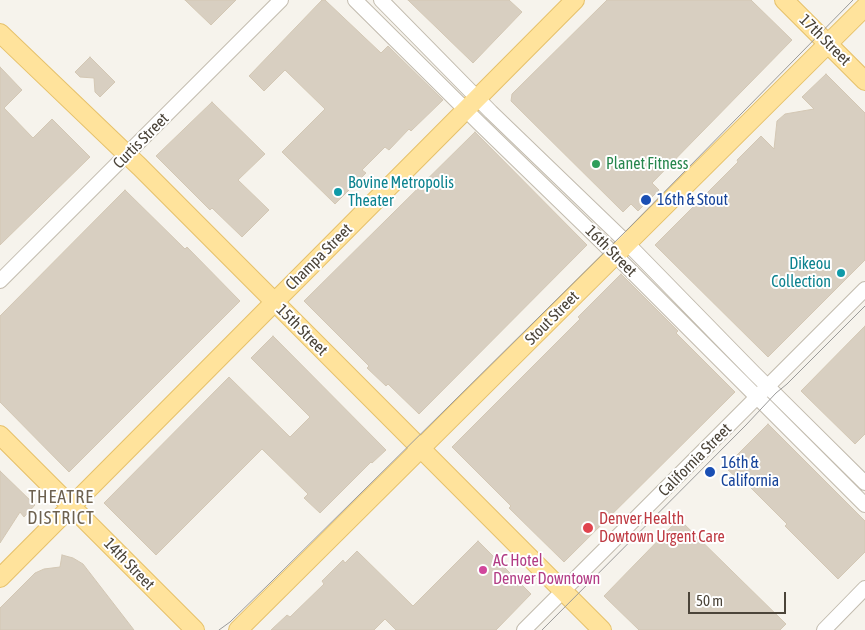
<!DOCTYPE html>
<html>
<head>
<meta charset="utf-8">
<style>
	body { margin:0 }
	#map { position:relative; width:865px; height:630px; overflow:hidden; background:#f6f3ec; font-family:"Asap Condensed",sans-serif }
	canvas { display:block }
	.scale { position:absolute; left:688px; top:592px; width:98px; height:22px; box-sizing:border-box; border:2px solid #4b4439; border-top:0; padding-left:6px; font-size:15px; line-height:18px; white-space:nowrap; color:#4b4439; -webkit-text-stroke:4px #fff; paint-order:stroke }
</style>
</head>
<body>
<div id="map">
<canvas width="865" height="630"></canvas>
<div class="scale">50 m</div>
</div>
<script>
const c = document.querySelector('canvas').getContext('2d');
c.lineJoin = 'round';
function paint(path, color) { c.fillStyle = color; c.fill(path, 'evenodd'); }
const toPath = rows => new Path2D(rows.map(r => 'M' + r).join(''));
function strokePath(path, color, width, dash) { c.strokeStyle = color; c.lineWidth = width; c.lineCap = dash ? 'butt' : 'round'; c.setLineDash(dash || []); c.stroke(path); }
function write(font, color, halo, rows, align = 'center') {
  c.font = font + ' "Asap Condensed",sans-serif'; c.lineWidth = 4; c.setLineDash([]); c.textBaseline = 'middle'; c.strokeStyle = halo; c.fillStyle = color; for (const [text, x, y, turn = 0] of rows) {
    c.save(); c.translate(x, y); c.rotate((+turn || 0) * Math.PI / 180); c.textAlign = isNaN(turn) ? turn : align; if (halo) c.strokeText(text, 0, 0); c.fillText(text, 0, 0); c.restore();
  }
}
const building = toPath([
	[185,0,236,0,211,25,185,0],
	[322,0,325,0,381,53,388,46,443,100,411,131,409,129,389,150,385,147,362,170,366,173,335,204,282,152,325,109,285,70,264,91,249,76,322,0],
	[408,0,509,0,522,12,473,63,408,0],
	[607,0,751,0,792,40,652,183,659,190,638,211,631,204,623,212,511,101,512,94,607,0],
	[90,57,115,82,100,97,95,92,94,78,80,77,75,72,90,57],
	[0,67,22,90,4,108,33,138,52,119,90,157,0,245,0,67],
	[826,74,865,113,865,260,768,357,655,245,738,162,737,160,761,136,774,149,777,121,785,114,814,109,802,97,826,74],
	[212,102,265,154,238,180,269,210,242,237,212,208,210,210,156,156,212,102],
	[475,132,587,245,419,414,388,384,386,386,367,368,369,366,304,301,475,132],
	[125,190,185,249,187,247,240,301,69,472,0,402,0,316,125,190],
	[621,274,678,331,676,333,735,392,564,562,509,508,511,506,452,447,580,319,578,317,621,274],
	[865,326,865,434,855,444,801,391,865,326],
	[273,336,386,450,372,463,371,462,320,513,304,498,308,494,262,449,156,555,104,503,229,377,290,437,310,417,251,358,273,336],
	[768,424,865,521,865,552,838,579,785,526,787,524,745,482,743,484,725,467,768,424],
	[0,471,35,505,24,517,20,512,0,543,0,471],
	[679,519,786,624,780,630,639,630,604,596,679,519],
	[478,541,531,594,496,630,396,630,385,619,374,630,271,630,287,615,290,617,324,584,322,581,343,560,345,563,357,551,413,606,478,541],
	[62,555,73,558,83,564,134,630,0,630,0,608,35,573,44,569,60,567,62,555]
]);
paint(building, '#d8cfc1');
strokePath(building, '#d3c7b4', 1);
const minor = toPath([
	[355,0,479,123,615,255,865,505],
	[381,0,491,112,627,243,754,373,865,483],
	[0,281,281,0],
	[524,630,865,289],
	[824,630,865,588]
]);
const major = toPath([
	[784,0,865,81],
	[0,33,140,167,602,630],
	[0,435,195,630],
	[0,578,575,0],
	[238,630,865,7]
]);
strokePath(minor, '#c2bbae', 16);
strokePath(major, '#e6c16a', 20);
strokePath(minor, '#fff', 14);
strokePath(major, '#ffe39c', 18);
strokePath(toPath([
	[219,630,230,622,271,582,630,227,853,0],
	[542,630,746,425,776,393,787,384,865,306]
]), '#9a9a9a', 1);
for (const [x, y, r, color] of [
	[596,164,5,"#2e9e5b"],
	[338,192,5,"#0f9aa8"],
	[646,200,6,"#1a4fb4"],
	[841,273,5,"#0f9aa8"],
	[710,472,6,"#1a4fb4"],
	[588,528,6,"#e0444e"],
	[483,570,5,"#d1479c"]
]) { const dot = new Path2D(); dot.arc(x, y, r, 0, 2 * Math.PI); c.fillStyle = color; c.fill(dot); strokePath(dot, '#fff', 2); }
write('16px', '#4b4439', '#fff', [
	["17th Street",825,40,45],
	["Curtis Street",141,141,-45],
	["16th Street",611,251,45],
	["Champa Street",319,257,-45],
	["Stout Street",552,318,-45],
	["15th Street",302,330,45],
	["California Street",695,460,-45],
	["14th Street",129,564,46]
]);
write('16px', '#27864d', '#fff', [
	["Planet Fitness",606,164]
], 'left');
write('16px', '#0d838f', '#fff', [
	["Bovine Metropolis",348,183],
	["Theater",348,201],
	["Dikeou",831,264,"right"],
	["Collection",831,282,"right"]
], 'left');
write('16px', '#164399', '#fff', [
	["16th & Stout",657,200],
	["16th &",721,463],
	["California",721,481]
], 'left');
write('16px', '#be3a42', '#fff', [
	["Denver Health",599,519],
	["Dowtown Urgent Care",599,537]
], 'left');
write('16px', '#b23c85', '#fff', [
	["AC Hotel",493,561],
	["Denver Downtown",493,579]
], 'left');
c.letterSpacing = '1px';
write('18px', '#6e6250', '#fff', [
	["THEATRE",61,497],
	["DISTRICT",61,518]
]);
c.letterSpacing = '0px';
</script>
</body>
</html>
